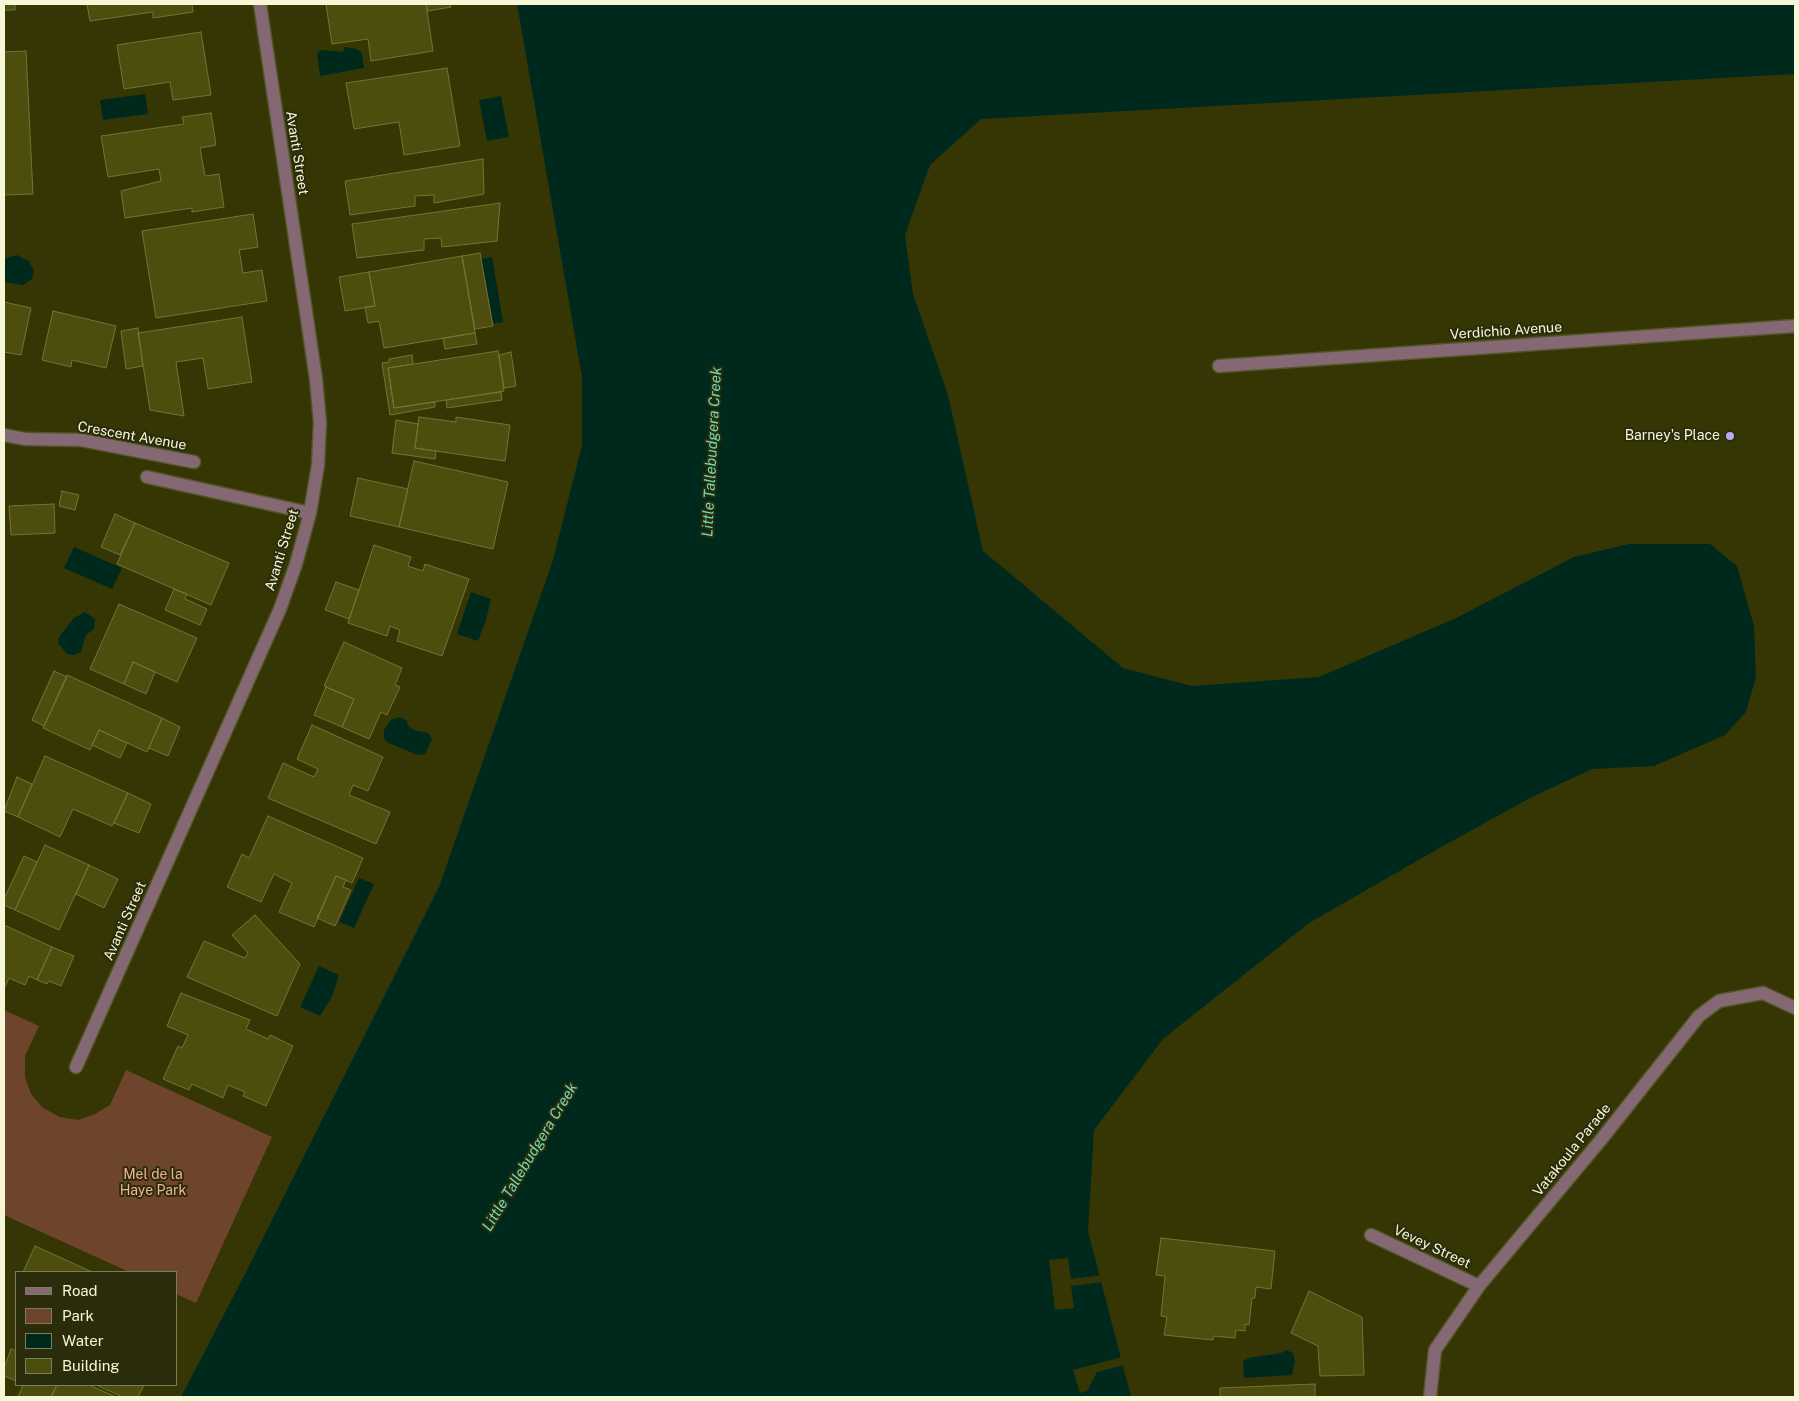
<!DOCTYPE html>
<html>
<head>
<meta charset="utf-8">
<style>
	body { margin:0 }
	#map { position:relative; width:1799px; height:1401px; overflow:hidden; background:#353604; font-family:"Public Sans",sans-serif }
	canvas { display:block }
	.frame { position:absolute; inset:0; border:5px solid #f5f7d7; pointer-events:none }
	.legend { position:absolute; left:15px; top:1271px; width:162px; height:115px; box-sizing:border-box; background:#2b2c0b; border:1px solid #7c7d5d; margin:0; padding:6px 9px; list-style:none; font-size:15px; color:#f5f7d7 }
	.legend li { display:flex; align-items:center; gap:10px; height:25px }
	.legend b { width:25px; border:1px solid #7c7d5d }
</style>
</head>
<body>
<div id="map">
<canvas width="1799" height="1401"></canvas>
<div class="frame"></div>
<ul class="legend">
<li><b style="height:6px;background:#846974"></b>Road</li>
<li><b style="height:14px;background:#6e442c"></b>Park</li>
<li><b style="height:14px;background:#00291e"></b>Water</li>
<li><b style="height:14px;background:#4d4e0d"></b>Building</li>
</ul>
</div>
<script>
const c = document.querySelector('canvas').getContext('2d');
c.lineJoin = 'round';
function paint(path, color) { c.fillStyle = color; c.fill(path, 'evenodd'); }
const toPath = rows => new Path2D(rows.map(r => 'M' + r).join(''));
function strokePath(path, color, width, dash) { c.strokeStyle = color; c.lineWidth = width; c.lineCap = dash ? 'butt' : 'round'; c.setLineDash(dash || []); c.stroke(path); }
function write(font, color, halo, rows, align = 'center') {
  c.font = font + ' "Public Sans",sans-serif'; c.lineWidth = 4; c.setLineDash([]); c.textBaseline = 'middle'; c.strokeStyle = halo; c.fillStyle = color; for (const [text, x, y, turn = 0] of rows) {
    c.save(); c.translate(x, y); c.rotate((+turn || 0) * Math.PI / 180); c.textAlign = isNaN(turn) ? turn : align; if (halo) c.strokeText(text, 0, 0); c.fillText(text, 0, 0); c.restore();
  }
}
paint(toPath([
	[4,1010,39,1026,25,1056,25,1077,31,1094,43,1108,60,1117,78,1120,95,1114,110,1105,126,1070,272,1137,196,1303,176,1294,176,1272,129,1272,4,1215]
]), '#6e442c');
paint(toPath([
	[517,4,1795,4,1795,74,981,119,930,165,905,235,913,294,948,395,983,551,1123,668,1192,686,1319,677,1456,618,1574,557,1629,544,1710,544,1737,566,1754,626,1756,677,1746,712,1725,735,1654,766,1592,769,1530,798,1443,846,1309,923,1163,1039,1094,1130,1088,1231,1131,1397,181,1397,243,1278,439,887,553,560,582,445,582,377],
	[344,47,357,49,362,53,364,68,320,76,317,53,321,50,343,52],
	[145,94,148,114,103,120,100,100],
	[501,96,509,137,487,141,479,100],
	[17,255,29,261,34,271,32,279,23,285,4,282,4,259],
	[492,257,503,322,488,324,476,260],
	[74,547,122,568,112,589,64,568],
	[471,592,491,599,486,620,478,641,457,634],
	[85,612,95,619,94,629,86,635,81,652,73,655,67,654,58,643,59,637,74,618],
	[400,717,406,720,409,727,417,731,428,733,432,739,425,754,417,755,387,742,384,738,384,730,391,720],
	[359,878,374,884,354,928,339,922],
	[319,966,339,975,332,997,320,1016,300,1007],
	[1286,1350,1293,1353,1295,1361,1292,1375,1244,1378,1243,1361,1249,1358,1281,1353]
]), '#00291e');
paint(toPath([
	[1068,1258,1071,1279,1102,1275,1103,1282,1071,1286,1074,1308,1055,1310,1049,1260],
	[1122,1357,1124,1365,1097,1372,1087,1391,1080,1393,1073,1370]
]), '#353604');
const building = toPath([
	[4,4,15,4,15,10,4,10,4,4],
	[87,4,192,4,193,12,153,18,153,12,90,21,87,4],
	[326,4,426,4,433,51,371,61,368,39,332,44,326,4],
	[426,4,450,4,451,7,428,11,426,4],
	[201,32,211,95,173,100,170,82,124,89,117,45,201,32],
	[26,51,33,194,4,195,4,52,26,51],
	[447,68,460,146,404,155,399,122,354,129,346,83,447,68],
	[211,113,216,145,200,148,205,176,219,174,224,207,192,212,192,208,125,218,121,191,161,181,159,169,108,177,101,136,184,124,182,117,211,113],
	[483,159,484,194,434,203,434,195,415,196,415,206,350,215,345,181,483,159],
	[500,203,497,241,442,247,441,238,424,239,424,250,357,258,352,224,500,203],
	[253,214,258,247,239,250,243,273,262,270,267,301,156,318,142,231,253,214],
	[480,253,493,326,475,329,462,256,480,253],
	[462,256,475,333,384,348,379,321,368,323,365,307,375,306,369,272,462,256],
	[369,272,375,306,345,311,339,277,369,272],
	[4,302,31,308,21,355,4,352,4,302],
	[53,311,116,326,106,368,72,360,71,367,42,360,53,311],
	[242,317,252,382,208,389,203,358,176,362,184,416,150,410,138,333,242,317],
	[138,328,143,366,126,369,121,331,138,328],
	[475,333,477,344,445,349,443,338,475,333],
	[498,351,504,391,394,408,388,368,498,351],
	[511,352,516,386,504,388,499,355,511,352],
	[412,355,413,364,388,368,394,408,435,402,435,407,390,415,382,363,389,362,389,359,412,355],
	[501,392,502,400,447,408,446,400,501,392],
	[419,417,456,422,456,417,510,425,505,461,415,448,419,417],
	[396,420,418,424,415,448,436,451,435,459,392,453,396,420],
	[414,461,508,482,493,549,399,527,414,461],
	[358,478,408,489,399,527,350,516,358,478],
	[62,491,79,495,75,510,59,506,62,491],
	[54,504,55,533,11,535,9,506,54,504],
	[115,514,135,523,120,555,101,547,115,514],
	[135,523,229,563,211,605,117,564,135,523],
	[374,545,411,557,408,566,423,571,425,564,469,579,442,656,397,641,400,630,390,626,387,636,348,623,374,545],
	[336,582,359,590,349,619,325,610,336,582],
	[174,589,187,594,185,599,207,609,200,625,165,610,174,589],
	[119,604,197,638,177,682,133,662,124,684,90,669,119,604],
	[344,642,402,668,395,685,400,687,387,715,381,712,369,739,342,727,354,699,324,686,344,642],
	[133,662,155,672,146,694,124,684,133,662],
	[54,671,67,677,44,726,32,720,54,671],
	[67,675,162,718,147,752,99,730,90,750,43,728,67,675],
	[326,687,354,699,342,727,314,715,326,687],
	[162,718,180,727,168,756,149,748,162,718],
	[312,725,383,757,368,791,353,785,349,795,390,812,376,844,268,798,283,763,314,777,318,769,297,759,312,725],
	[99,730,127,743,120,758,92,745,99,730],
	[45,756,128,793,112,826,73,809,60,837,18,817,45,756],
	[17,777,32,784,18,817,4,811,17,777],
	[128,793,151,804,139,833,114,823,128,793],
	[268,816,363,858,352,883,336,876,314,927,279,912,292,883,274,874,261,902,227,887,242,854,249,858,268,816],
	[45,845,89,865,59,930,15,910,45,845],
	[24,856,37,862,15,910,4,905,4,899,24,856],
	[89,865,118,879,104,908,76,894,89,865],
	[336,876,346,880,343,887,351,890,335,926,317,918,336,876],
	[255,915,300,964,277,1016,187,977,204,941,245,958,248,953,232,935,255,915],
	[4,925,52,947,37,980,29,976,25,985,9,978,4,989,4,925],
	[52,947,74,956,61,986,49,981,47,984,37,980,52,947],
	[181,993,250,1020,246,1029,268,1039,270,1035,293,1046,266,1106,243,1096,245,1092,228,1085,223,1098,192,1084,189,1090,163,1079,178,1046,182,1048,188,1035,167,1026,181,993],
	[1161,1238,1275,1251,1271,1289,1256,1287,1255,1298,1252,1298,1249,1325,1245,1324,1245,1331,1236,1330,1235,1338,1214,1336,1213,1340,1164,1335,1167,1317,1161,1316,1165,1276,1156,1275,1161,1238],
	[35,1246,92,1272,23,1272,35,1246],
	[1309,1291,1362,1317,1364,1375,1320,1376,1318,1346,1291,1333,1309,1291],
	[11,1349,16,1351,16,1381,4,1376,4,1368,11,1349],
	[1315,1384,1315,1397,1220,1397,1220,1388,1315,1384],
	[23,1385,57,1385,51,1397,18,1397,23,1385],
	[57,1385,89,1385,116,1397,51,1397,57,1385],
	[96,1385,144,1385,138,1397,123,1397,96,1385]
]);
paint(building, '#4d4e0d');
strokePath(building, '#727537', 1);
const minor = toPath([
	[1219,366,1795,326],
	[4,435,25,439,81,440,194,462],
	[147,477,310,513],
	[76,1067,280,609,296,564,310,513,318,465,320,423,316,379,260,4],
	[1371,1235,1479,1286],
	[1430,1397,1435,1350,1479,1286,1600,1141,1699,1016,1719,1001,1763,993,1795,1008]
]);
strokePath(minor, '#545526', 15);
strokePath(minor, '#846974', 12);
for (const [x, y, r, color] of [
	[1730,436,5,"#b7abf8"]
]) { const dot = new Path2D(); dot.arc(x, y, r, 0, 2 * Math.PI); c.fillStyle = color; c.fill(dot); strokePath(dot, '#2b2c0b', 2); }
write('14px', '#f5f7d7', '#2b2c0b', [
	["Avanti Street",297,153,81],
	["Verdichio Avenue",1506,331,-4],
	["Crescent Avenue",132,436,10],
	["Avanti Street",282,550,-73],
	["Avanti Street",125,921,-66],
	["Vatakoula Parade",1572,1150,-51],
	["Vevey Street",1432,1247,25]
]);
write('14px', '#f5f7d7', '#2b2c0b', [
	["Barney's Place",1720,436]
], 'right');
write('14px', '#f4b48f', '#2b2c0b', [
	["Mel de la",153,1175],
	["Haye Park",153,1191]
]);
write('italic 15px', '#6ddab9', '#2b2c0b', [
	["Little Tallebudgera Creek",712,452,-87],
	["Little Tallebudgera Creek",530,1157,-59]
]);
</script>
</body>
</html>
